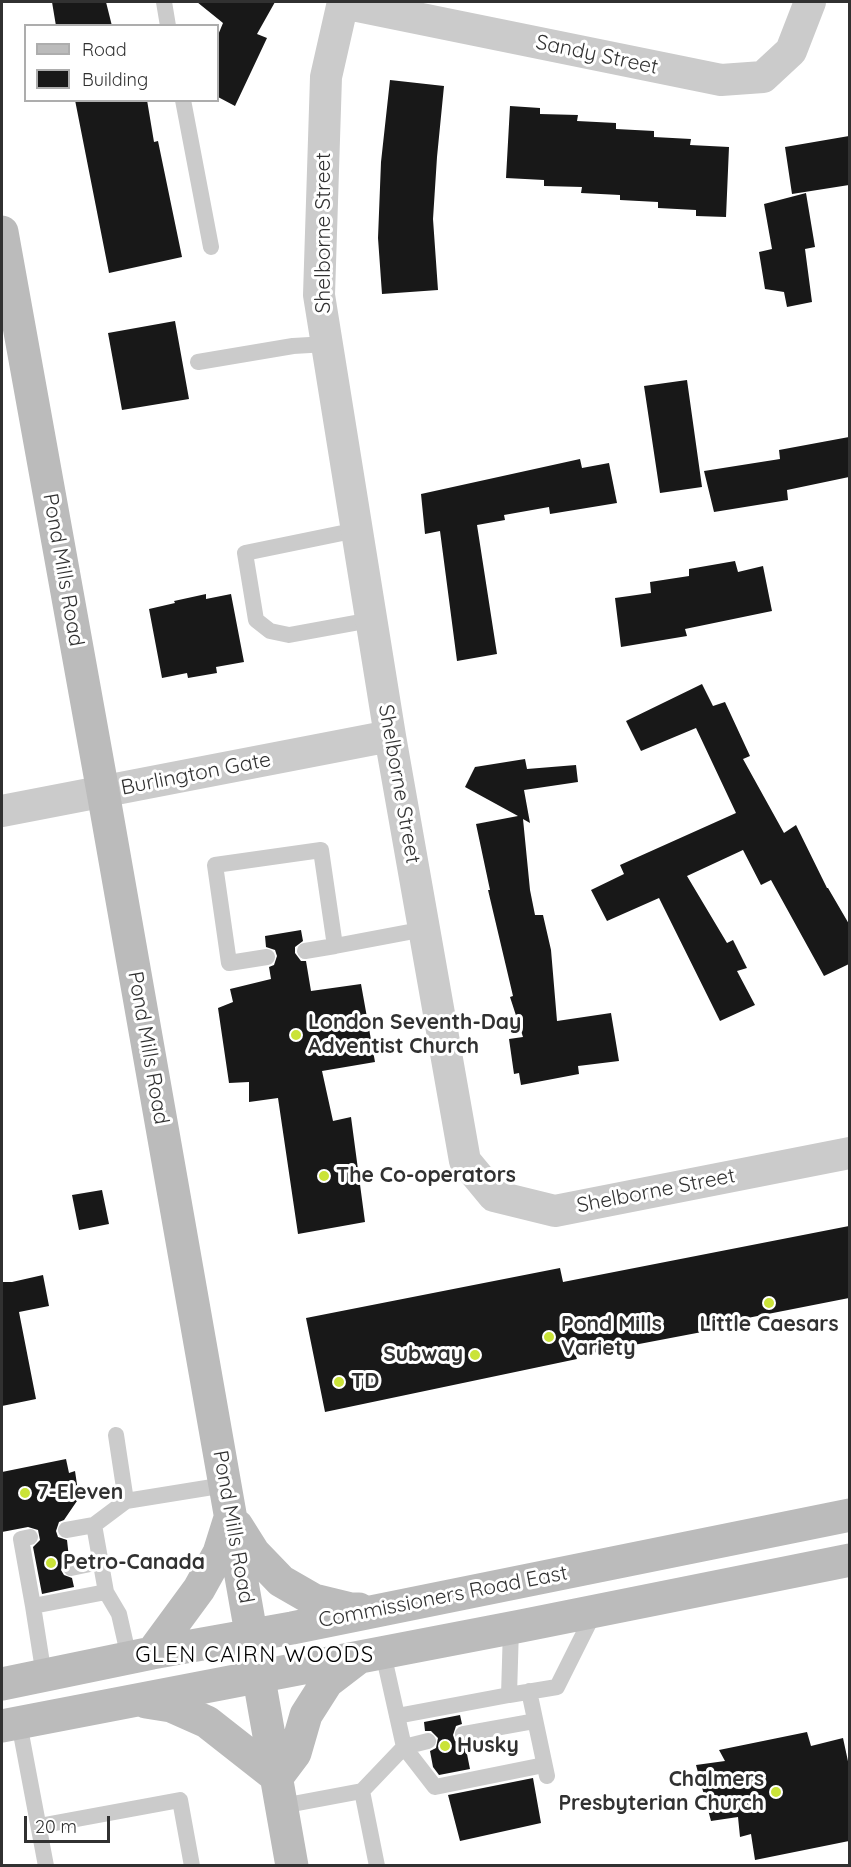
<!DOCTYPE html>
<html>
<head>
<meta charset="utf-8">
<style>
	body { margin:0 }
	#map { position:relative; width:851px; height:1867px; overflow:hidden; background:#fff; font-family:Quicksand,sans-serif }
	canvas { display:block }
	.frame { position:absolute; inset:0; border:3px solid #313131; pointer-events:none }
	.legend { position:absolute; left:24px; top:24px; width:195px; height:78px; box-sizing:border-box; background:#fff; border:2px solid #adadad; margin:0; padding:8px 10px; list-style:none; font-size:18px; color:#313131 }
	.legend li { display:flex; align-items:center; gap:12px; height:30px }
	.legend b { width:30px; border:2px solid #adadad }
	.scale { position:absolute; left:24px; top:1816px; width:86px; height:27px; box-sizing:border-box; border:3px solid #313131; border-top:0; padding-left:8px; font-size:18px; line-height:21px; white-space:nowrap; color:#313131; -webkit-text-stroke:4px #fff; paint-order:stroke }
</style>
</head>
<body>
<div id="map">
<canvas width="851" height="1867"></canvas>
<div class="frame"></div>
<ul class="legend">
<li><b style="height:8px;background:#bbb"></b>Road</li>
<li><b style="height:16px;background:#181818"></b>Building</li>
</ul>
<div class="scale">20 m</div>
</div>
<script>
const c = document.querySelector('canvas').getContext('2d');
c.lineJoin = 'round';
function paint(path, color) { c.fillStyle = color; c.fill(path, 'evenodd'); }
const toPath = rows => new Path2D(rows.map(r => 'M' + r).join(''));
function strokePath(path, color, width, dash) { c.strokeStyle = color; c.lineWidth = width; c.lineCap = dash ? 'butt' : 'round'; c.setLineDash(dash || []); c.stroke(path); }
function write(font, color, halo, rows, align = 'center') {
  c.font = font + ' Quicksand,sans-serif'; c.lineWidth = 6; c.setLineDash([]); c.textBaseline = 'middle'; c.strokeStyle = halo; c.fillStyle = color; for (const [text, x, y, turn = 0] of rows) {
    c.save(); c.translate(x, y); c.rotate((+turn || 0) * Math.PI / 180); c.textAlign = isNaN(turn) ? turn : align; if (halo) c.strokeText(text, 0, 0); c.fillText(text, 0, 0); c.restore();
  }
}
paint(toPath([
	[52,2,106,2,112,26,56,26],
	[197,2,275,2,257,34,267,38,235,106,218,97,218,35,223,23],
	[390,80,444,86,437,157,433,219,438,290,382,294,378,238,381,162],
	[75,100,147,100,154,142,158,141,182,257,109,273],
	[510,106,540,108,540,114,578,115,577,121,616,123,616,129,654,131,654,137,691,139,690,145,729,147,726,217,696,216,696,210,658,208,658,202,620,200,620,195,581,193,582,187,544,186,544,180,506,178],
	[849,136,849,185,792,194,785,147],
	[806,193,815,247,805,249,812,302,787,307,784,292,765,289,759,252,772,249,764,204],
	[175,321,189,399,122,410,108,333],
	[687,380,702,487,660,493,644,386],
	[849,437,849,477,787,490,788,500,714,512,704,471,780,459,779,450],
	[580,459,582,468,609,463,617,503,550,514,549,507,504,515,505,520,477,525,497,654,457,661,440,531,425,534,421,494],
	[735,561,738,572,763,566,772,611,685,629,687,636,621,647,615,598,651,593,650,582,689,576,689,569],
	[206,594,206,599,231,594,244,662,216,667,217,673,188,678,187,673,162,678,149,609,175,603,174,601],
	[702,684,713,706,725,702,750,756,743,759,784,833,796,825,827,888,828,888,849,924,849,964,824,976,771,880,761,885,743,850,687,876,727,943,733,940,747,968,737,971,755,1005,720,1021,659,898,607,921,591,890,624,874,620,865,736,813,696,728,641,751,626,721],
	[525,759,527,769,576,765,578,782,524,790,530,823,523,819,530,890,535,915,543,915,551,950,557,1021,611,1013,619,1061,578,1066,579,1074,521,1085,519,1073,514,1074,509,1039,523,1037,510,997,513,996,488,890,490,890,476,824,518,816,465,787,475,767],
	[301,930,303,941,295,947,295,953,301,961,306,961,311,991,361,984,375,1062,322,1071,333,1121,351,1117,365,1222,298,1234,278,1098,249,1102,249,1082,229,1083,218,1008,233,1002,230,989,271,979,269,967,274,965,277,956,275,950,266,947,265,936],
	[102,1190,109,1224,79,1230,72,1195],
	[849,1226,849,1298,722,1323,723,1328,576,1356,577,1359,325,1412,306,1318,560,1268,563,1282],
	[43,1275,49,1306,19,1312,36,1399,2,1406,2,1282,12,1282],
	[66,1459,69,1473,75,1471,79,1498,64,1520,59,1522,56,1531,58,1537,67,1540,69,1558,64,1561,61,1570,64,1575,72,1578,74,1587,42,1594,33,1547,40,1540,38,1530,28,1527,2,1532,2,1472],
	[460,1715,462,1724,456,1726,453,1735,455,1741,465,1744,470,1769,439,1775,433,1767,430,1751,436,1748,438,1738,431,1731,425,1731,424,1722],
	[807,1732,811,1746,843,1738,849,1766,849,1841,755,1860,751,1834,740,1837,738,1817,711,1821,696,1765,725,1761,719,1750],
	[533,1778,541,1823,460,1841,448,1795]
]), '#181818');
strokePath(toPath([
	[164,2,168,26],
	[183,100,211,247],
	[198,362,293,346,327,344],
	[357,530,245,553,256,620,270,631,289,635,371,620],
	[305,951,335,946],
	[267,957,229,963,215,865,321,850,335,946,425,929],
	[116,1435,126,1501],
	[66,1530,94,1525],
	[30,1537,21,1539,33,1606],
	[71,1568,100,1562],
	[129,1658,119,1614,106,1592,94,1525,126,1501,225,1485],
	[44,1676,33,1606,106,1592],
	[529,1691,547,1776],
	[509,1695,557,1687,595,1611],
	[397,1716,509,1695,511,1628],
	[19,1723,46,1866],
	[463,1734,535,1721],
	[428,1741,404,1747,435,1787,544,1765],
	[362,1791,377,1866],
	[282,1806,362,1791,404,1747,383,1653],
	[39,1826,180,1800,192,1866]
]), '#cbcbcb', 16);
strokePath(toPath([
	[343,2,326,77,319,295,390,736,465,1161,494,1196,555,1211,850,1153],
	[343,3,721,80,763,77,791,51,810,2],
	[2,811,390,736]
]), '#cbcbcb', 32);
strokePath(toPath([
	[2,232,103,792,292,1866],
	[237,1526,254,1553,281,1581,314,1600,351,1609,359,1609],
	[152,1653,199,1589,219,1553,230,1518],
	[2,1684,152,1653,292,1628,850,1515],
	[146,1702,171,1706,207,1722,277,1777],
	[2,1726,521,1626,850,1560],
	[277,1777,295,1753,306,1715,327,1682,357,1659]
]), '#bbb', 33);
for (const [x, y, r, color] of [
	[296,1035,6,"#cae338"],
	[324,1176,6,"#cae338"],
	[769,1303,6,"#cae338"],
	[549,1337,6,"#cae338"],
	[475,1355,6,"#cae338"],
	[339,1382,6,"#cae338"],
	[25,1493,6,"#cae338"],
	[51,1563,6,"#cae338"],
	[445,1746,6,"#cae338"],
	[776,1792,6,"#cae338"]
]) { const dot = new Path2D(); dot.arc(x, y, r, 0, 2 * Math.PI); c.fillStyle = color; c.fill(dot); strokePath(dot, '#fff', 2); }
write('21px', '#313131', '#fff', [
	["Sandy Street",597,55,12],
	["Shelborne Street",324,233,-90],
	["Pond Mills Road",63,570,80],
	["Burlington Gate",196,774,-11],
	["Shelborne Street",399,784,80],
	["Pond Mills Road",148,1048,80],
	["Shelborne Street",656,1191,-11],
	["Pond Mills Road",233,1527,80],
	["Commissioners Road East",443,1597,-11]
]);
write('bold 21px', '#313131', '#fff', [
	["London Seventh-Day",308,1023],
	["Adventist Church",308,1047],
	["The Co-operators",336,1176],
	["Pond Mills",561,1325],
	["Variety",561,1349],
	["Little Caesars",769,1325,"center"],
	["Subway",463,1355,"right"],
	["TD",351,1382],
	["7-Eleven",37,1493],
	["Petro-Canada",63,1563],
	["Husky",457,1746],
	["Chalmers",764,1780,"right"],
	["Presbyterian Church",764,1804,"right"]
], 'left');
c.letterSpacing = '1.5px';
write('22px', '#000', '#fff', [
	["GLEN CAIRN WOODS",255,1655]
]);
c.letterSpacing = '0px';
</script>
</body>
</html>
